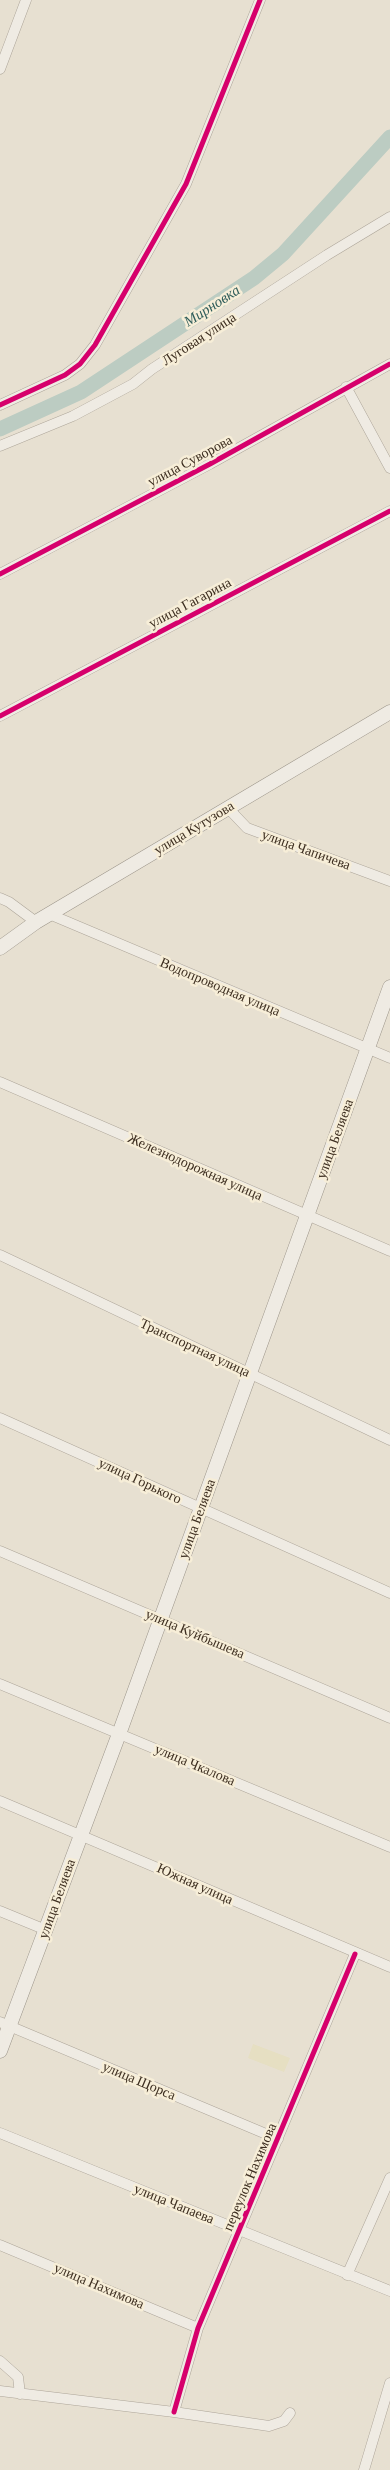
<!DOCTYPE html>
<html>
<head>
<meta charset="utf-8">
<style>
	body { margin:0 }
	canvas { display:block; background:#e7e0d1 }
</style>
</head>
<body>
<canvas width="390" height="2470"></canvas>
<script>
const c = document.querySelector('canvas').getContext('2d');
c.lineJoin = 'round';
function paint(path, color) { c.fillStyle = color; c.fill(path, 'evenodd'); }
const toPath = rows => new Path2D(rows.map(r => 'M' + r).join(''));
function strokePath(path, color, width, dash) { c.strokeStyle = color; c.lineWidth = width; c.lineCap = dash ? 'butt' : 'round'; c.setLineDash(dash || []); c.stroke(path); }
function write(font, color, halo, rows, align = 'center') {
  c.font = font + ' "Crimson Pro",serif'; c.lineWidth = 5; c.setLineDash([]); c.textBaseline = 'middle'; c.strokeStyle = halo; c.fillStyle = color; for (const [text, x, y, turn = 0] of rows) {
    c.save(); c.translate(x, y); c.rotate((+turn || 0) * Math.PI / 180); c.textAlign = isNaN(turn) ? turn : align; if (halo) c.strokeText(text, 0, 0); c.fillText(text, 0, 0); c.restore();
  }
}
paint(toPath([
	[253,2044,290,2058,284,2072,248,2058]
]), '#e6dfc2');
strokePath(toPath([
	[0,429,81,392,254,278,283,254,390,137]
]), '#bcccc2', 15);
const street = toPath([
	[0,69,26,0],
	[346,387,390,468],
	[0,405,65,375,80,364,95,345,186,184,260,0],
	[0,446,73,416,133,384,152,369,327,255,390,217],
	[0,574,210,464,390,364],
	[0,716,390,511],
	[228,808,247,828,390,881],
	[0,898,9,902,36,922],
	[49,914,390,1058],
	[0,1082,390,1251],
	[0,1255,390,1440],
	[0,1418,390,1593],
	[0,1551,390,1718],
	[0,1684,390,1847],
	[0,1801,390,1967],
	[0,1911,46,1930],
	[0,2022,278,2139],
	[0,2133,390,2291],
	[0,2245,198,2328],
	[347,2275,390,2178],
	[0,2361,18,2377,20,2394],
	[0,2391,174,2412,269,2426,284,2421,290,2413],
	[174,2412,198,2328,355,1954],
	[364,2470,390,2383]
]);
const secondary = toPath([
	[0,948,36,922,390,712],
	[0,2051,119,1734,390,987]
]);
strokePath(street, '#ada599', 11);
strokePath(secondary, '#9c958a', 15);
strokePath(street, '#efebe3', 10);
strokePath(secondary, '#efebe3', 14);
strokePath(toPath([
	[0,405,65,375,80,364,95,345,186,184,260,0],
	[0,574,210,464,390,364],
	[0,716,390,511],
	[174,2412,198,2328,355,1954]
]), '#d6006c', 5);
write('14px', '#3d2e20', '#f7eed8', [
	["Луговая улица",199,339,-33],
	["улица Суворова",190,461,-28],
	["улица Гагарина",190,603,-28],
	["улица Кутузова",194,828,-31],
	["улица Чапичева",306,850,20],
	["Водопроводная улица",220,987,23],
	["улица Беляева",335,1139,-70],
	["Железнодорожная улица",195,1167,24],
	["Транспортная улица",195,1348,25],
	["улица Горького",140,1481,25],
	["улица Беляева",197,1519,-70],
	["улица Куйбышева",195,1634,23],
	["улица Чкалова",195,1765,23],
	["Южная улица",195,1884,24],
	["улица Беляева",57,1899,-70],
	["улица Щорса",139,2081,23],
	["переулок Нахимова",250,2177,-67],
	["улица Чапаева",174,2204,22],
	["улица Нахимова",99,2286,23]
]);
write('italic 15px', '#2f5d5a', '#f7eed8', [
	["Мирновка",212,306,-33]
]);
</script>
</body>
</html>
